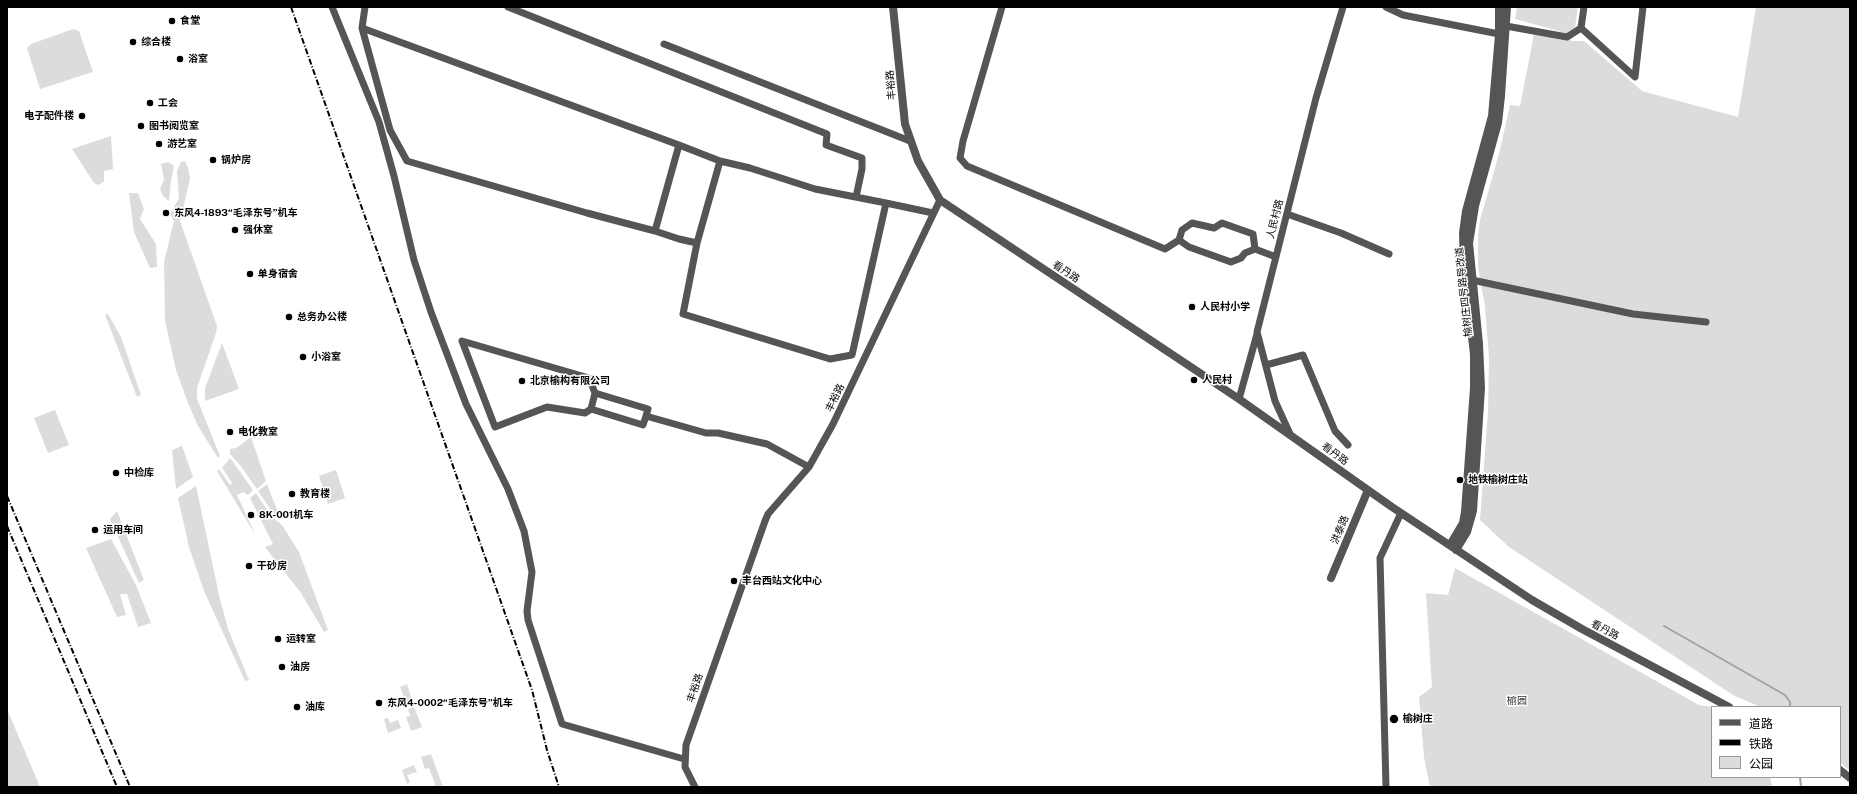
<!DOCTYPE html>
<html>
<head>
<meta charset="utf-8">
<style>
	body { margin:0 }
	#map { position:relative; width:1857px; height:794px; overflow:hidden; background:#fff; font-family:"Public Sans","Noto Sans SC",sans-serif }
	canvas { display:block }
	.frame { position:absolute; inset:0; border:8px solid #000; pointer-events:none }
	.legend { position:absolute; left:1711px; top:706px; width:130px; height:72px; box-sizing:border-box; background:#fff; border:1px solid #999; margin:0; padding:5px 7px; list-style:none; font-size:12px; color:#000 }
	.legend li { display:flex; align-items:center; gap:8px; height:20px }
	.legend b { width:20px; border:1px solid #999 }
</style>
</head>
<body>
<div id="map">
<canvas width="1857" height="794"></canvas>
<div class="frame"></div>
<ul class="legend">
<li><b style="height:5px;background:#555"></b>道路</li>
<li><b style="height:5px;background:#000"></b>铁路</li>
<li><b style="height:11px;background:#dcdcdc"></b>公园</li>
</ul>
</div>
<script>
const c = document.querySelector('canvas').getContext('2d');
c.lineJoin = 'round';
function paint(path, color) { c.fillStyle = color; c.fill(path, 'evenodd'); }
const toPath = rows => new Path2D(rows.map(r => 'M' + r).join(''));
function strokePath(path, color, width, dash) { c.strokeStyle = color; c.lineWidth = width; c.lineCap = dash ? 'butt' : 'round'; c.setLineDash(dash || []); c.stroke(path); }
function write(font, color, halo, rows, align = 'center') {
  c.font = font + ' "Public Sans","Noto Sans SC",sans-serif'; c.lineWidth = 3; c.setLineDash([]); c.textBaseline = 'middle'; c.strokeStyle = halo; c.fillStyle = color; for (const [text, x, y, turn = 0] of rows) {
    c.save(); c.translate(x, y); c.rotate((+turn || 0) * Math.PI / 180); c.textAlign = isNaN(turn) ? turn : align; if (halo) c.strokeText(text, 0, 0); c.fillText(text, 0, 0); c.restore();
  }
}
paint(toPath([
	[1517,7,1578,7,1575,27,1566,33,1515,19],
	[1756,7,1850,7,1850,771,1840,762,1840,707,1760,707,1733,695,1509,547,1480,520,1488,411,1489,358,1485,306,1478,268,1478,235,1480,220,1499,154,1510,105,1520,106,1534,34,1574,41,1584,41,1642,91,1738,117],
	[73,29,79,31,93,72,40,89,27,48,31,44],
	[111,136,113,169,104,171,104,181,99,185,94,183,72,149],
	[185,161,188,168,190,179,180,221,217,326,216,333,197,388,197,399,220,456,218,458,198,426,188,403,176,370,165,321,164,262,174,221,170,214,179,198,177,171,181,162],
	[168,162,174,166,171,180,169,201,163,196,160,189,164,180,161,164],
	[129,193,138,193,144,209,140,219,156,244,157,267,150,268,134,232],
	[108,314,121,337,141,395,137,397,105,315],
	[222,343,239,389,205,401,205,388],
	[55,410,69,445,48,453,34,418],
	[251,437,266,481,257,489,240,465,230,454,230,449,236,448],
	[182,446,193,477,176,489,172,450],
	[230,458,253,490,248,495,243,492,237,495,256,536,217,471,219,469,230,485,232,483,222,468],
	[336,470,345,498,328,504,319,476],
	[267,484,280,518,273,513,258,491],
	[196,486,219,595,228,629,249,680,245,681,204,591,189,547,178,498],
	[256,493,271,516,282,525,299,552,328,630,324,632,301,593,265,547,273,544,250,498],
	[117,511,144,580,139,583,110,519],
	[111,539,136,585,151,623,138,627,127,594,120,594,126,615,117,617,86,548],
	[1455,568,1699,705,1712,707,1712,777,1770,777,1772,787,1430,787,1424,757,1419,697,1432,687,1426,593,1448,595],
	[407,684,413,703,407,706,400,687],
	[414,707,422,727,411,731,406,717,410,716,408,709],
	[7,709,40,787,7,787],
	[388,718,390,723,398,720,401,728,388,733,384,719],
	[431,754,443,787,436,787,429,768,425,769,421,757],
	[414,765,417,772,407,775,410,782,407,784,402,770]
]), '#dcdcdc');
strokePath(toPath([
	[1664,626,1785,695,1790,702,1790,707],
	[1800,777,1801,787]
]), '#a3a3a3', 2);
strokePath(toPath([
	[332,7,379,122,394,176,414,260,431,312,466,404,508,489,524,531,532,572,527,611,528,620,562,724,684,759],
	[508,7,827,134,826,145,862,158,862,169,856,197],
	[1002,7,963,141,960,158,967,166,1165,249,1179,240,1189,247,1231,262,1241,258,1245,253,1255,249,1276,257],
	[1386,7,1403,15,1504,35],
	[1506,26,1567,37,1581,28],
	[362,28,365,7],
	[1581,28,1635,77,1643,7],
	[1581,28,1584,7],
	[664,44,910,141],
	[679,145,362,28,390,130,407,161,587,213,655,231,679,239,697,243],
	[886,203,852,355,830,359,683,314,697,243,720,161,750,168,815,189,886,203,933,213],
	[1287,214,1341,233,1389,254],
	[655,231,679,145,720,161],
	[1179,240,1182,230,1192,223,1214,228,1222,223,1253,234,1255,249],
	[1472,280,1633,314,1706,322],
	[1266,365,1303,355,1335,431,1348,445],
	[1239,399,1257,334],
	[591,409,585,413,547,407,495,427,462,341,589,378,595,393],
	[646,416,643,425,591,409,595,393,648,409,646,416,706,433,718,433,767,444,809,467],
	[1290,434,1275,401,1257,332,1316,98,1343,7],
	[695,787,685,767,686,745,765,521,768,514,809,467,833,424,940,200],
	[1386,787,1380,558,1401,513]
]), '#555', 7);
strokePath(toPath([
	[893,7,905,124,918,161,940,200,1239,399,1392,507,1532,600,1582,629,1729,707],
	[1450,545,1463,523,1465,512,1474,388,1474,354,1464,269,1463,233,1466,211,1492,116,1499,35,1499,7],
	[1456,550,1467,532,1473,511,1481,388,1479,344,1469,243,1475,206,1498,123,1501,96,1507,7],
	[1331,578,1368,490],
	[1840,770,1850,778]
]), '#555', 8);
strokePath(toPath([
	[291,7,532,690,547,750,559,787],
	[7,496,130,787],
	[7,526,117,787]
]), '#000', 2, [6, 2, 1, 2]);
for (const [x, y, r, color] of [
	[172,21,4,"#000"],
	[133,42,4,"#000"],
	[180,59,4,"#000"],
	[150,103,4,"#000"],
	[82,116,4,"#000"],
	[141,126,4,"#000"],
	[159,144,4,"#000"],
	[213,160,4,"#000"],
	[166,213,4,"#000"],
	[235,230,4,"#000"],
	[250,274,4,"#000"],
	[1192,307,4,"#000"],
	[289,317,4,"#000"],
	[303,357,4,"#000"],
	[1194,380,4,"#000"],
	[522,381,4,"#000"],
	[230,432,4,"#000"],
	[116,473,4,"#000"],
	[1460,480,4,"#000"],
	[292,494,4,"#000"],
	[251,515,4,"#000"],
	[95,530,4,"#000"],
	[249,566,4,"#000"],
	[734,581,4,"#000"],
	[278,639,4,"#000"],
	[282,667,4,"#000"],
	[379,703,4,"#000"],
	[297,707,4,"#000"],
	[1394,719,5,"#000"]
]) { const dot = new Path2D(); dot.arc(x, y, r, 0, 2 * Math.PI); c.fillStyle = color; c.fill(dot); strokePath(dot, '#fff', 1.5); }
write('bold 10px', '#000', '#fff', [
	["食堂",180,21],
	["综合楼",141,42],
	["浴室",188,59],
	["工会",158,103],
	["电子配件楼",74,116,"right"],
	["图书阅览室",149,126],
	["游艺室",167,144],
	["锅炉房",221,160],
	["东风4-1893“毛泽东号”机车",174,213],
	["强休室",243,230],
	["单身宿舍",258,274],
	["人民村小学",1200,307],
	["总务办公楼",297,317],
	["小浴室",311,357],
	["人民村",1202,380],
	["北京榆构有限公司",530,381],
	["电化教室",238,432],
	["中检库",124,473],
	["地铁榆树庄站",1468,480],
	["教育楼",300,494],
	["8K-001机车",259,515],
	["运用车间",103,530],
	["干砂房",257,566],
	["丰台西站文化中心",742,581],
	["运转室",286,639],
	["油房",290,667],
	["东风4-0002“毛泽东号”机车",387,703],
	["油库",305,707],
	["榆树庄",1403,719]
], 'left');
write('10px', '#000', '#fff', [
	["丰裕路",891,85,-95],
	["人民村路",1275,219,-76],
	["看丹路",1066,272,34],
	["榆树庄四号路导改道",1464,292,-96],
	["丰裕路",835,398,-64],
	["看丹路",1335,454,36],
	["洪泰路",1340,530,-67],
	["看丹路",1605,630,28],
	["丰裕路",695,688,-71]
]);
write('10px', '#333', '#fff', [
	["榆园",1517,701]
]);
</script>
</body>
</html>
